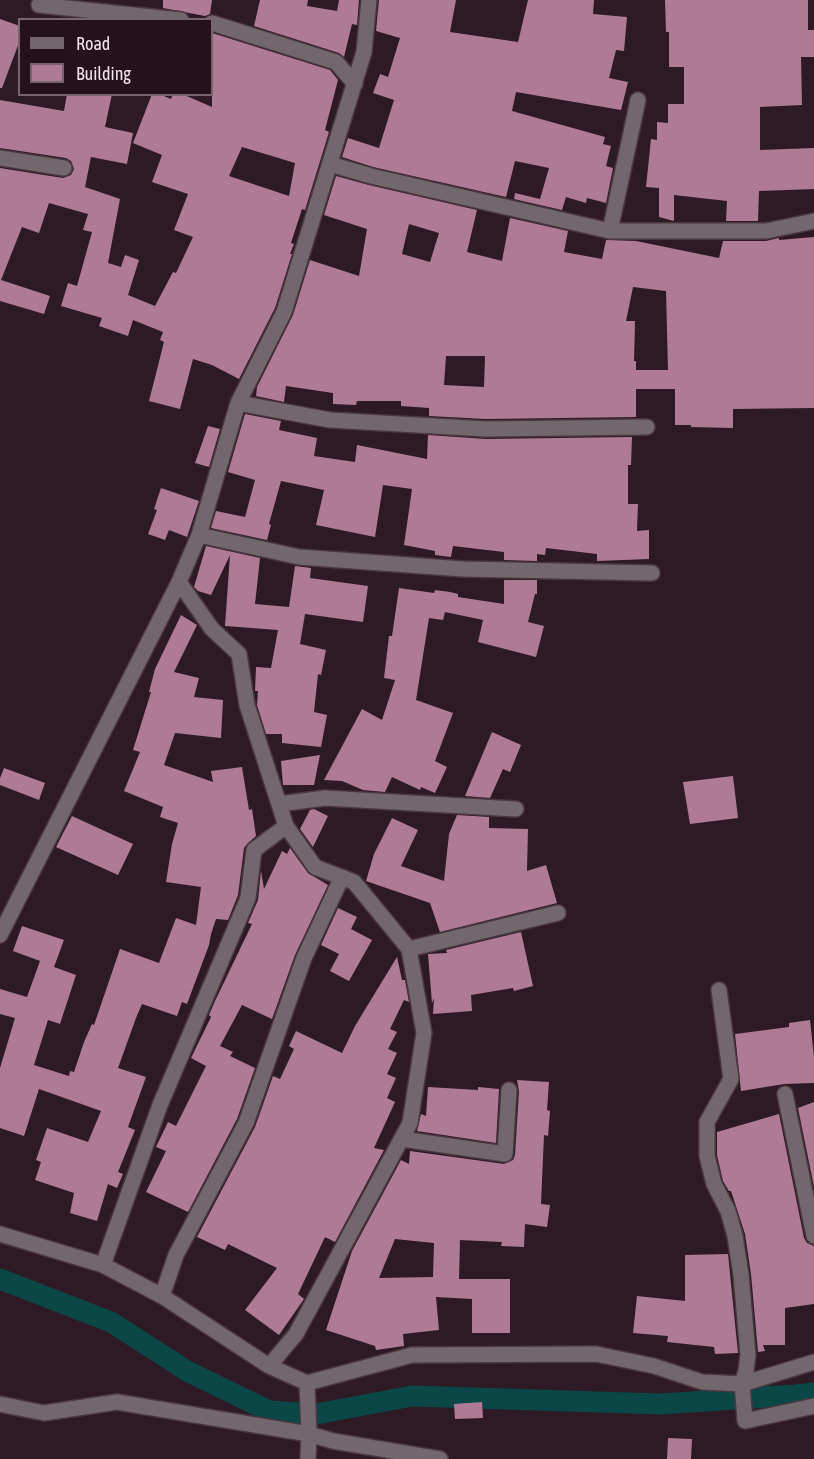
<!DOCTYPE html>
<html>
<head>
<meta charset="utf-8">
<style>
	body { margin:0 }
	#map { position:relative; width:814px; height:1459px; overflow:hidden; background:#2e1a24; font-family:"Asap Condensed",sans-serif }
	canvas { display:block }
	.legend { position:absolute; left:18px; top:18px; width:195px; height:78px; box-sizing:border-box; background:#24111b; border:2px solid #77656e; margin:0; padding:8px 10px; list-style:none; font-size:18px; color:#f3e4eb }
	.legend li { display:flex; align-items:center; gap:12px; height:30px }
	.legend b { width:30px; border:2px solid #77656e }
</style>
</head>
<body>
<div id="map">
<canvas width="814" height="1459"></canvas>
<ul class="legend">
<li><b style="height:8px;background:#72676c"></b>Road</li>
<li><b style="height:16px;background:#af7b94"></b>Building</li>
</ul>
</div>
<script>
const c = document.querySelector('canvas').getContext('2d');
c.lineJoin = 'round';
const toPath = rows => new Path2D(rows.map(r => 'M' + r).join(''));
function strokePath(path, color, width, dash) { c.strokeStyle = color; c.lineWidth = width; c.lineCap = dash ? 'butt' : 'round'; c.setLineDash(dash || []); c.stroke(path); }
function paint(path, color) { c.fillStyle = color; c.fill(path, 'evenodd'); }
strokePath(toPath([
	[0,1279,111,1322,187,1371,269,1411,316,1414,412,1396,661,1404,796,1395,814,1393]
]), '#0a4746', 21);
paint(toPath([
	[163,0,212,0,210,14,205,16,163,8],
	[260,0,308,0,307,6,337,11,339,0,359,0,357,25,352,24,344,57,339,53,254,26],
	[379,0,456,0,450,32,518,42,528,0,594,0,593,14,627,17,624,51,616,50,609,78,628,82,621,110,516,92,512,111,605,137,603,144,611,146,606,166,613,168,606,203,587,198,586,203,566,197,562,210,514,199,515,193,540,199,549,168,515,161,506,197,373,167,342,157,348,138,379,148,394,100,373,93,380,74,388,77,400,38,376,31],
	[665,0,808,0,808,30,814,30,814,57,801,57,802,105,760,107,760,150,814,148,814,189,759,191,758,221,726,221,727,201,674,195,674,221,659,217,659,188,646,187,651,139,657,140,657,122,668,123,668,104,684,104,684,67,669,67,669,32,666,32],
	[0,19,20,26,20,40,2,88,0,88],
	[212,33,330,70,338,80,325,130,329,132,305,210,302,209,291,243,294,244,290,254,292,254,275,308,239,379,212,365,193,359,180,409,149,401,164,342,160,340,163,332,133,320,128,336,99,326,102,318,61,306,68,283,77,286,92,232,83,230,88,214,49,203,39,233,22,227,1,280,50,296,44,314,0,301,0,168,63,178,71,175,74,169,71,161,66,158,0,148,0,100,64,111,67,94,112,94,105,127,133,133,127,164,91,157,85,187,120,199,108,263,121,267,125,255,139,260,128,295,155,306,173,272,176,273,193,237,174,230,188,194,152,182,162,155,133,143,152,94,159,94,171,99,173,94,182,94,212,107],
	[242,147,295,163,289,196,229,176],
	[336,176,369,185,477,210,467,252,502,261,510,218,568,231,564,252,602,259,606,240,636,241,719,258,723,241,766,241,779,238,779,240,814,237,814,408,733,409,733,428,691,427,691,425,675,425,675,389,636,389,636,417,486,419,429,416,429,408,401,406,401,401,357,401,356,405,333,404,333,393,286,386,284,402,256,396,257,387,293,315,310,260,359,276,367,229,324,215],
	[409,224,439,233,430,262,402,254],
	[633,287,666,291,668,370,636,370,636,361,634,361,635,321,626,321],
	[446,356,485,356,484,387,444,385],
	[245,414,281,421,279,430,317,438,314,456,355,462,357,445,427,459,428,435,486,439,632,437,631,465,628,465,628,504,638,504,637,531,649,530,649,559,597,561,597,554,546,548,545,555,537,554,537,561,504,560,504,552,453,546,451,557,435,555,435,551,404,545,412,489,383,485,375,537,316,525,324,490,281,481,269,524,271,525,267,540,211,528,216,511,245,517,255,480,228,472],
	[208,426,220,429,209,467,195,463],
	[161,488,199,501,187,537,169,530,165,540,148,534,157,510,154,509],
	[206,546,260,558,255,604,289,607,295,566,311,568,310,578,368,586,363,622,305,614,300,644,326,650,321,675,318,674,314,712,327,715,321,747,282,743,282,734,266,734,257,705,258,691,255,691,256,667,271,668,278,630,225,626,230,555,211,595,198,591,194,587],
	[504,580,537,580,537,594,535,594,528,622,544,626,536,657,478,642,483,620,445,612,443,620,429,618,416,700,453,713,435,761,447,767,435,793,421,787,420,790,392,777,385,792,363,790,342,781,324,780,362,709,382,720,395,680,384,678,389,636,392,636,399,588,434,593,435,590,450,592,458,594,458,597,504,604],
	[181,615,197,625,174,672,199,678,194,697,223,700,221,738,175,733,164,765,213,782,211,771,242,767,249,810,252,809,256,836,248,843,244,848,238,895,228,920,216,919,211,934,209,945,187,1004,182,1002,177,1016,142,1004,136,1018,118,1068,146,1077,128,1127,135,1130,118,1172,123,1174,117,1188,108,1184,97,1221,70,1213,74,1193,35,1180,41,1162,36,1160,47,1128,88,1142,101,1111,39,1089,24,1136,0,1128,0,1068,15,1018,0,1014,0,989,27,997,40,961,13,951,22,926,64,940,54,967,76,975,60,1024,48,1020,34,1065,69,1076,70,1071,74,1072,84,1042,92,1024,94,1025,120,949,159,963,176,918,196,925,201,887,166,882,172,844,178,823,160,817,163,807,124,791,140,752,133,750,151,692,149,692,155,669],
	[492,732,521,745,510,772,503,769,490,798,465,796],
	[320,755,314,785,283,785,281,761],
	[4,768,45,783,39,800,0,785,0,778],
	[733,776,738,818,690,824,683,782],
	[314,809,328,816,313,847,300,829,310,810],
	[457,815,489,817,489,828,528,829,527,871,546,865,557,903,440,932,430,903,366,881,374,854,392,818,418,830,401,866,444,881,449,834],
	[72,816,133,844,118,875,56,847],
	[290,848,308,873,328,885,295,955,272,1019,242,1005,220,1046,233,1052,230,1056,255,1068,237,1119,188,1212,146,1192,166,1151,156,1147,168,1122,176,1126,206,1066,191,1058,211,1017,209,1015,215,1001,252,924,248,923,258,900,261,871,264,889,282,851,287,854],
	[338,908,357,917,351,929,372,940,349,981,330,971,339,954,321,945],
	[521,932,533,986,514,991,513,988,471,995,472,1011,433,1014,434,998,432,1003,428,954,447,953,446,950],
	[397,957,402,980,405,980,409,1002,404,1000,390,1029,397,1032,388,1049,397,1053,387,1074,396,1078,387,1098,395,1102,374,1148,384,1150,335,1242,325,1237,298,1294,304,1299,279,1335,245,1310,277,1268,228,1244,225,1250,197,1237,255,1127,273,1076,280,1079,294,1049,289,1046,296,1031,342,1053,355,1026],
	[810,1020,814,1057,814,1083,784,1084,741,1091,735,1034,789,1027,789,1023],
	[517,1080,549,1082,547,1110,550,1111,548,1136,544,1135,541,1204,550,1205,547,1227,525,1224,524,1247,501,1246,502,1242,460,1240,459,1279,510,1279,510,1333,472,1333,472,1299,436,1297,439,1330,403,1334,404,1346,376,1350,375,1346,326,1330,352,1251,401,1160,409,1164,410,1151,504,1164,513,1160,515,1155,519,1091],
	[395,1239,434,1243,433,1277,379,1278],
	[428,1087,478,1090,478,1087,499,1089,496,1143,417,1131,421,1114,426,1116],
	[814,1102,814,1187,798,1108],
	[779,1114,804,1238,807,1243,814,1246,814,1304,785,1308,785,1345,763,1345,765,1351,758,1352,751,1274,745,1234,731,1191,729,1191,723,1181,717,1155,717,1132],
	[728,1254,738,1353,715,1354,714,1347,667,1342,668,1336,633,1333,637,1296,685,1301,685,1255],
	[482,1402,483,1418,455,1419,454,1404],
	[668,1438,692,1439,691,1459,667,1459]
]), '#af7b94');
const minor = toPath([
	[39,5,181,20],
	[212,23,336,62,355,84],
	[0,158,64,168],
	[330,164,371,176,610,231,766,231,814,221],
	[610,231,638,100],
	[238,403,330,420,486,429,647,427],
	[199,535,299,557,463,569,652,573],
	[179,582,212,629,239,654,247,705,286,826,315,867,354,882,409,949,424,1033,410,1123,296,1334,269,1366],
	[279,804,325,798,516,809],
	[0,935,179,582,199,535,238,403,284,312,364,52,369,0],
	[409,949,558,913],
	[719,990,731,1079,707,1122,707,1156,714,1184,728,1211,735,1236,741,1275,748,1355,746,1371,742,1384,745,1421,814,1406],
	[785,1094,814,1236],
	[402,1139,505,1154,509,1090],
	[0,1234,103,1265,162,1296,269,1366,307,1383,412,1355,596,1354,654,1366,702,1382,742,1384,814,1362],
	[103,1265,160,1105,248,898,254,850,286,826],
	[162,1296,176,1255,246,1123,304,958,342,877],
	[307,1383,309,1434,333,1441,440,1459],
	[0,1404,44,1413,117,1402,309,1434,308,1459]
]);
strokePath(minor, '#4a3640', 18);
strokePath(minor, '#72676c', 15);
</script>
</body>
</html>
